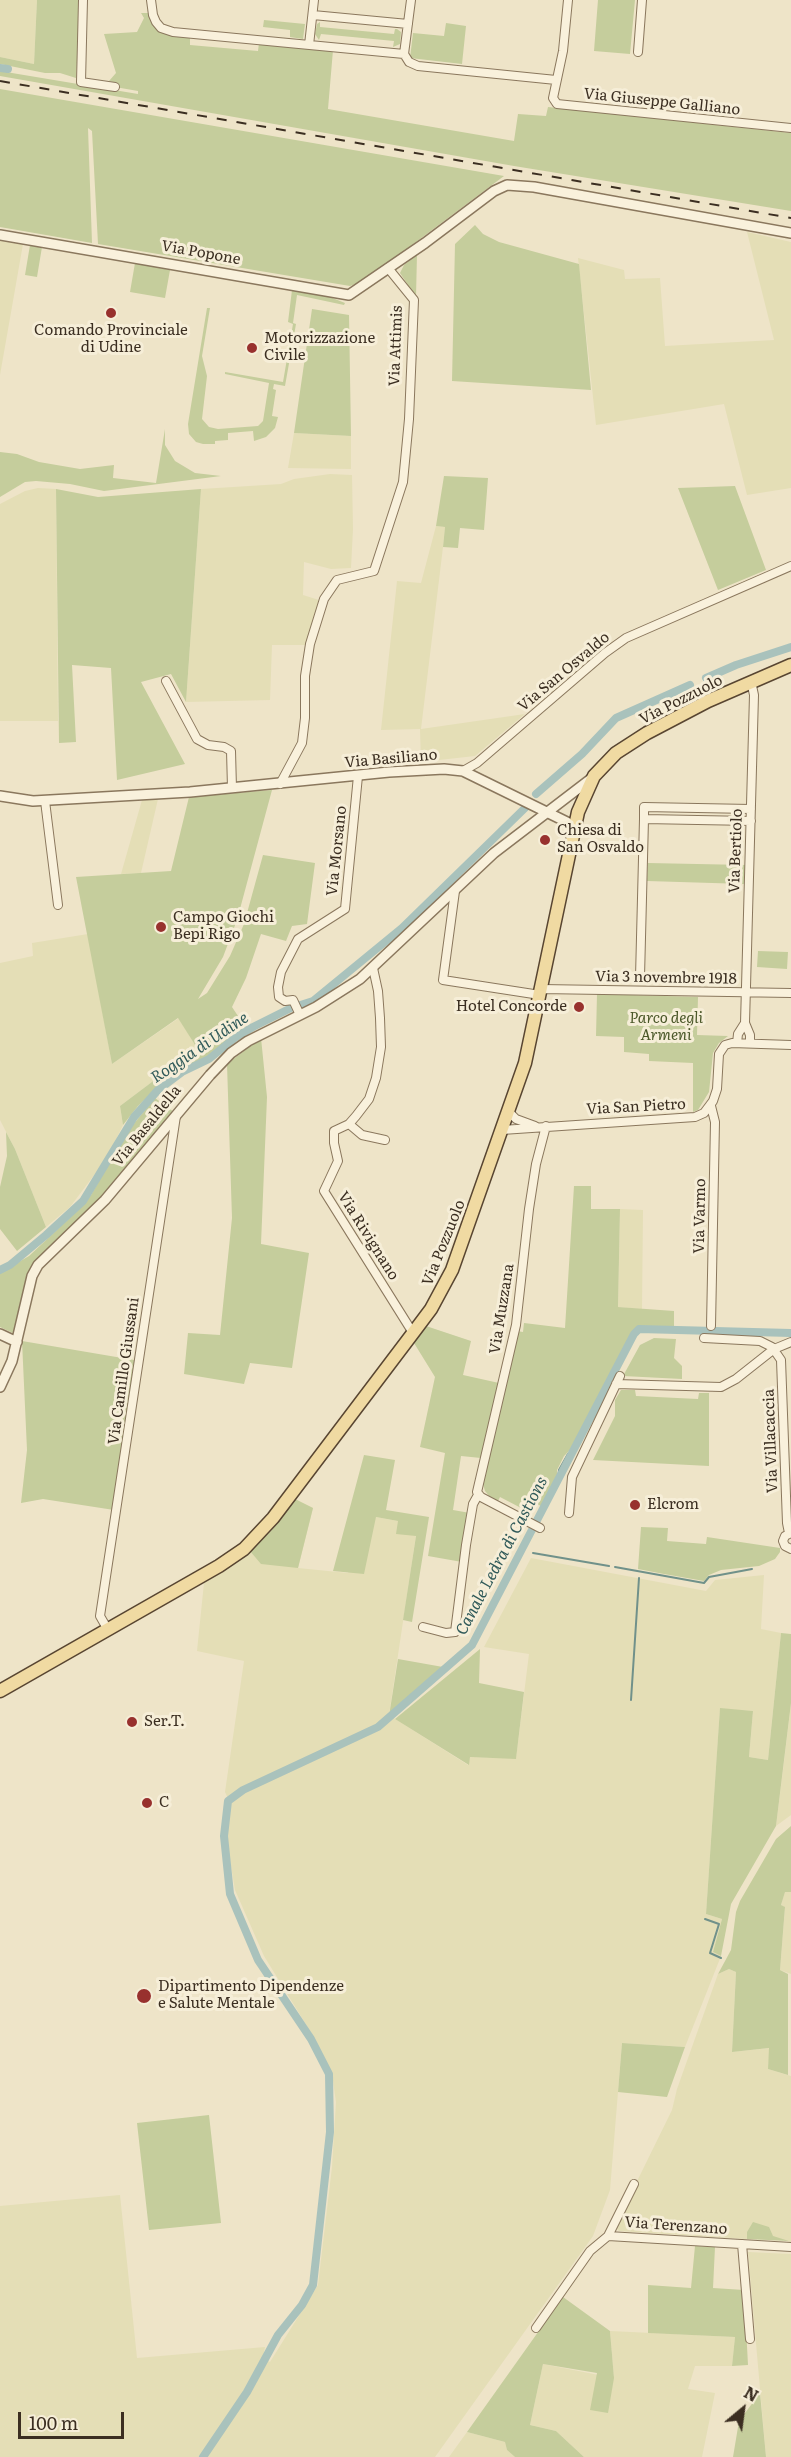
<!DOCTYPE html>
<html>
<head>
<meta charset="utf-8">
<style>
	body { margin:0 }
	#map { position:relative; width:791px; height:2457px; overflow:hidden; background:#eee4c8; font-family:Literata,serif }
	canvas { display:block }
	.north { position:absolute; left:713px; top:2379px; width:60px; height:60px; -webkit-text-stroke:4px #f6eed8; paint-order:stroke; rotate:29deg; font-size:16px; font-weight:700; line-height:24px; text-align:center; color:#3b2e21 }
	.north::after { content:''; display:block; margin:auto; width:21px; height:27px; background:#3b2e21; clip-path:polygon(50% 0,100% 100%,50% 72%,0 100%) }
	.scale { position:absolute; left:18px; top:2412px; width:106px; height:27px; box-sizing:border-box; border:3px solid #3b2e21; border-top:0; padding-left:8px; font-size:18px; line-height:21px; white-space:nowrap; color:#3b2e21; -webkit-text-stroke:4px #f6eed8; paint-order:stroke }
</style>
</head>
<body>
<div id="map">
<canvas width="791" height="2457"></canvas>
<div class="north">N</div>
<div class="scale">100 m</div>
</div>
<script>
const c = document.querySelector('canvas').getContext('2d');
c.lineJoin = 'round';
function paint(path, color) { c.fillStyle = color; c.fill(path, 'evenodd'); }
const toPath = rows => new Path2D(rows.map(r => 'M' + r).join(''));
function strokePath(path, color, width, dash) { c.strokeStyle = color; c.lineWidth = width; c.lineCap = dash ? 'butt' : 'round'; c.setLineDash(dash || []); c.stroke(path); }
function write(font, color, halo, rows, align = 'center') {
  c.font = font + ' Literata,serif'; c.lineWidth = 6; c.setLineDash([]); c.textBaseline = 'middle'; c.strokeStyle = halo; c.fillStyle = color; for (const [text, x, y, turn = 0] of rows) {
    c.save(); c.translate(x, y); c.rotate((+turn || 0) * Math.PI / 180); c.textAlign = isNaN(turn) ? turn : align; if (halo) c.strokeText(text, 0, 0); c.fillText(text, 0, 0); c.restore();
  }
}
paint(toPath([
	[0,0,37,0,34,64,0,57],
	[747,232,791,242,791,488,747,495,724,404,596,425,578,258,624,270,625,279,660,278,665,346,774,340],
	[0,240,23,244,0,375],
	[294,433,351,436,351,469,288,468],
	[330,474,352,475,353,529,351,568,331,569,304,562,303,595,319,600,306,645,272,645,270,700,186,702,201,489,281,484,294,479],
	[38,488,56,489,58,721,0,721,0,504,25,491],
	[436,526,445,527,443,547,421,729,525,714,475,756,421,762,420,729,381,730,397,581,421,583],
	[158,799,141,873,121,874,142,800],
	[88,934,112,1064,179,1018,197,1048,120,1106,123,1125,107,1158,70,1207,46,1227,15,1149,0,1120,0,963,33,956,32,943],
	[620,1209,643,1210,642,1309,618,1307],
	[295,1499,313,1508,298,1568,348,1573,376,1517,398,1521,416,1535,389,1715,468,1765,470,1757,516,1758,529,1654,484,1647,531,1558,706,1591,715,1580,764,1575,761,1629,781,1633,768,1760,749,1757,753,1711,720,1709,706,1914,722,1919,713,1952,721,1956,685,2047,622,2043,610,2190,593,2236,435,2457,0,2457,0,2206,120,2195,137,2358,265,2347,263,2358,270,2362,318,2285,332,2167,336,2102,332,2074,313,2036,264,1956,235,1890,226,1837,231,1805,225,1792,244,1661,197,1651,204,1583,251,1551,271,1531],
	[791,1703,791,1815,776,1826,784,1762],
	[785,1891,791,1892,791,1974,780,1970,785,1908,781,1905],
	[729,1969,736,1972,732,2052,770,2048,768,2069,791,2076,791,2242,747,2232,747,2239,619,2231,616,2228,617,2222,672,2110,677,2089,718,1974],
	[748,2252,791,2254,791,2457,766,2457],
	[610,2331,735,2337,732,2366,695,2366,688,2389,715,2393,702,2457,584,2457,556,2431,530,2425,543,2364,614,2378],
	[467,2432,505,2442,507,2450,515,2457,449,2457]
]), '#e4deb6');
paint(toPath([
	[37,0,81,0,76,78,60,73,45,73,0,64,0,57,34,64],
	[598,0,635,0,630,54,594,51],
	[141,13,148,13,154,24,190,36,190,45,258,51,259,43,333,50,328,109,514,141,518,114,546,116,548,107,791,133,791,211,514,166,0,76,0,71,138,94,138,91,115,87,113,82,109,81,116,73,104,34,137,32,144,18],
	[264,20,305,24,303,39,290,37,290,30,263,27],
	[320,22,320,27,394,34,395,29,397,29,401,32,400,44,393,47,394,41,321,34,319,40,315,34,317,24],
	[446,23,466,26,462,64,410,58,413,33,444,36],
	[0,89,504,176,364,281,350,286,98,244,92,131,88,128,92,243,0,227],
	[475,225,483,234,499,242,579,264,591,390,452,381,455,244],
	[30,245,42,247,37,277,25,275],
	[417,254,416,297,400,273,404,265],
	[135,263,170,270,165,298,130,292],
	[292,290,330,297,345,303,344,305,297,295,293,323,296,324,285,386,274,384,273,389,276,390,272,416,278,417,275,428,266,437,254,441,253,431,228,433,228,440,215,441,215,444,203,444,196,442,189,434,188,424,207,308,210,308,202,356,207,376,202,419,209,427,218,429,258,426,263,421,269,383,225,374,225,372,283,382,293,324,288,322],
	[312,309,349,315,351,436,294,433],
	[165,429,165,445,175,461,195,473,221,476,104,491,70,484,36,481,25,482,0,497,0,452,17,454,39,462,80,469,114,465,113,478,156,483],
	[444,476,488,478,484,530,460,528,458,548,443,547,445,527,436,526],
	[735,486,766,570,718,590,678,488],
	[56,489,98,497,201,489,186,702,171,674,141,682,185,764,117,780,111,668,72,665,76,742,59,743],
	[272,790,237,920,223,957,198,999,207,993,230,956,244,924,263,855,315,863,307,924,292,926,286,941,261,934,246,978,232,1007,246,1028,206,1058,194,1063,160,1085,138,1106,123,1125,120,1106,197,1048,178,1018,112,1064,76,877,171,871,189,797],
	[648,863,746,865,745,884,647,881],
	[758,951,788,952,787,969,757,967],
	[597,994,698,997,697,1035,728,1036,719,1043,713,1053,709,1092,698,1110,693,1112,693,1063,649,1061,649,1054,624,1052,624,1037,596,1036],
	[261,1038,267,1097,261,1244,309,1253,292,1368,250,1363,244,1384,184,1374,188,1333,220,1335,232,1218,227,1064],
	[155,1098,174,1112,88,1213,46,1252,15,1334,0,1327,0,1273,29,1256,75,1213,91,1195,127,1132],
	[6,1132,15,1149,46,1227,17,1251,0,1229,0,1187,7,1156],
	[574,1186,591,1186,591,1209,620,1209,618,1307,674,1311,674,1327,637,1327,574,1446,564,1456,557,1470,557,1480,543,1507,527,1499,523,1509,500,1497,498,1501,490,1497,485,1491,483,1484,517,1331,523,1332,524,1323,565,1328],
	[426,1326,471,1341,463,1375,499,1383,481,1458,461,1456,453,1510,470,1513,462,1562,428,1556,445,1453,420,1447,435,1377,414,1343],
	[654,1338,676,1339,674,1358,682,1366,682,1379,623,1376,640,1345],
	[22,1341,134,1360,137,1366,114,1510,43,1499,21,1503,27,1450],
	[621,1390,635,1390,636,1396,698,1399,699,1393,709,1393,709,1466,593,1460,615,1416,615,1400],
	[364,1455,395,1460,386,1510,429,1517,412,1622,403,1620,416,1536,396,1534,398,1521,376,1517,364,1574,333,1571],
	[295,1499,313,1508,298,1568,261,1564,250,1551,271,1531],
	[641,1527,668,1528,667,1541,706,1544,707,1537,780,1548,780,1552,775,1559,759,1566,721,1570,709,1575,704,1581,664,1574,638,1569],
	[781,1633,791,1634,791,1703,776,1826,731,1904,721,1956,713,1952,722,1919,706,1914,720,1708,753,1711,749,1757,768,1760],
	[480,1649,479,1683,524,1692,516,1759,470,1757,469,1765,395,1719],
	[398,1659,443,1667,389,1716],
	[791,1826,791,1892,785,1892,781,1905,785,1907,780,1970,788,1974,788,2075,768,2069,769,2048,732,2052,736,1972,729,1969,718,1974,731,1950,736,1912,740,1901,776,1839],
	[622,2043,685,2047,667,2097,618,2092],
	[209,2115,221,2223,149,2230,137,2123],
	[753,2222,769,2227,773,2236,789,2241,747,2239,747,2232],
	[695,2246,715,2247,713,2288,744,2290,748,2365,732,2366,735,2337,648,2333,648,2285,691,2288],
	[563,2297,610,2331,614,2378,608,2413,590,2410,597,2373,543,2364,530,2425,556,2431,584,2457,515,2457,507,2450,505,2442,467,2432],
	[760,2393,766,2457,733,2457,739,2421]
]), '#c5cd9c');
strokePath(toPath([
	[558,1480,559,1470,568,1454,574,1449],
	[533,1553,609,1566],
	[615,1567,704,1583,709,1577,752,1569],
	[631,1700,639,1578],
	[705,1919,719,1924,710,1953,721,1958]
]), '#70918a', 2);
strokePath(toPath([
	[0,68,8,69],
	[706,678,736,665,791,647],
	[536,794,582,754,616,718,690,685],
	[0,1270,10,1265,46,1235,83,1201,134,1117,158,1090,182,1072,209,1059,236,1037,253,1027,291,1008,313,1001,402,928,525,808],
	[203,2457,247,2392,278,2335,302,2305,313,2285,330,2132,329,2074,311,2039,258,1960,230,1894,224,1836,228,1801,243,1790,378,1727,472,1645,634,1334,639,1329,791,1333]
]), '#a9c2bc', 8);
const minor = toPath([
	[83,0,81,82,115,87],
	[151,0,153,15,156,22,161,28,173,32,404,54],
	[568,0,563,51,553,98,557,104,791,128],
	[313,15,408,24],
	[309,45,314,0],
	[638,52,642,0],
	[404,54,409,62,418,66,556,80],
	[404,54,411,0],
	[166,681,197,739,208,745,224,747,231,751,232,788],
	[463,771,477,763,605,653,626,638,791,566],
	[280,784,302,743,305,718,305,676,310,644,324,599,337,580,374,571,403,482,409,419,414,300,388,268],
	[45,801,58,905],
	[751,821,644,819,644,807,751,809],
	[455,891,443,980,540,995],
	[373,968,378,991,380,1018,381,1047,376,1078,369,1099,356,1116,349,1124,334,1131,334,1143,338,1161,324,1191,413,1333],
	[640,977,644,819],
	[541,989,791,993],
	[300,1015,293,1000,285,1001,279,997,278,987,281,972,298,939,345,909,358,776],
	[737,1043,738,1034,745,1023],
	[750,1043,750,1035,745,1023,754,695,751,681],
	[711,1106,715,1122,711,1326],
	[508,1111,516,1119,535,1126],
	[349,1124,362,1135,385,1140],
	[502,1130,695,1117,704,1113,713,1101,717,1089,719,1054,725,1045,732,1043,791,1045],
	[704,1338,760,1341,772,1347,781,1360,787,1523,789,1533],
	[616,1384,721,1387,736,1379,774,1349,791,1342],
	[569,1513,572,1477,620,1376],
	[540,1528,481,1497,477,1492,516,1325,529,1209,536,1164,546,1126],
	[791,1533,785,1536,783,1541,785,1546,791,1549],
	[423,1627,446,1633,455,1632,466,1545,473,1504,478,1495],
	[108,1630,100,1616,176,1116],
	[608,2236,634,2184],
	[742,2244,750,2339],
	[536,2328,590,2251,608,2236,791,2247]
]);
const tertiary = toPath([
	[0,235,349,295,425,243,494,191,507,185,534,187,791,233],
	[0,796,33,801,190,792,389,772,444,769,463,771,575,826],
	[0,1334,17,1342],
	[0,1387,12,1361,32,1276,38,1265,105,1200,210,1075,231,1053,248,1041,316,1007,360,979,494,853,592,778]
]);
const primary = toPath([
	[0,1691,219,1566,244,1549,273,1518,413,1333,431,1309,452,1270,525,1063,578,812,594,776,616,753,647,733,708,701,791,665]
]);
strokePath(minor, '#8a775d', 10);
strokePath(tertiary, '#8a775d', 12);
strokePath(primary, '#584531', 15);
strokePath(minor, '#f9f1dc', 8);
strokePath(tertiary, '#f9f1dc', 9);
strokePath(primary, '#f0daa2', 12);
strokePath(toPath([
	[0,81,791,218]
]), '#3b2e21', 2, [10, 10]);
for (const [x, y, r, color] of [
	[111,313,6,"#98312e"],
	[252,348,6,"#98312e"],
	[545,840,6,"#98312e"],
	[161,927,6,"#98312e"],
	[579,1007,6,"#98312e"],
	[635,1505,6,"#98312e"],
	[132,1722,6,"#98312e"],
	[147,1803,6,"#98312e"],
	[144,1996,8,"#98312e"]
]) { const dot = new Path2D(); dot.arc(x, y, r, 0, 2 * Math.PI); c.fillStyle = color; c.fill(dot); strokePath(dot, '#f6eed8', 2); }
write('15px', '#3b2e21', '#f6eed8', [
	["Via Giuseppe Galliano",662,102,6],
	["Via Popone",201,253,10],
	["Via Attimis",396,346,-88],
	["Via San Osvaldo",564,672,-40],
	["Via Pozzuolo",681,700,-27],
	["Via Basiliano",391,759,-5],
	["Via Morsano",337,851,-84],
	["Via Bertiolo",736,851,-88],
	["Via 3 novembre 1918",666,978,1],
	["Via San Pietro",636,1107,-3],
	["Via Basaldella",147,1126,-51],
	["Via Varmo",700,1216,-89],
	["Via Rivignano",368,1236,58],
	["Via Pozzuolo",444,1243,-68],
	["Via Muzzana",502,1309,-81],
	["Via Camillo Giussani",124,1371,-82],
	["Via Villacaccia",771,1441,-92],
	["Via Terenzano",676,2226,4]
]);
write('15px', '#3b2e21', '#f6eed8', [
	["Comando Provinciale",111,331,"center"],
	["di Udine",111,348,"center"],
	["Motorizzazione",264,339],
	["Civile",264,356],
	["Chiesa di",557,831],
	["San Osvaldo",557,848],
	["Campo Giochi",173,918],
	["Bepi Rigo",173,935],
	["Hotel Concorde",567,1007,"right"],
	["Elcrom",647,1505],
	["Ser.T.",144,1722],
	["C",159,1803],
	["Dipartimento Dipendenze",158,1987],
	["e Salute Mentale",158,2004]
], 'left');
write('italic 15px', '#4a5728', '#f6eed8', [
	["Parco degli",666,1019],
	["Armeni",666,1036]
]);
write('italic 16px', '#305a59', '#f6eed8', [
	["Roggia di Udine",200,1048,-34],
	["Canale Ledra di Castions",502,1556,-62]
]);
</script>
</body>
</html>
